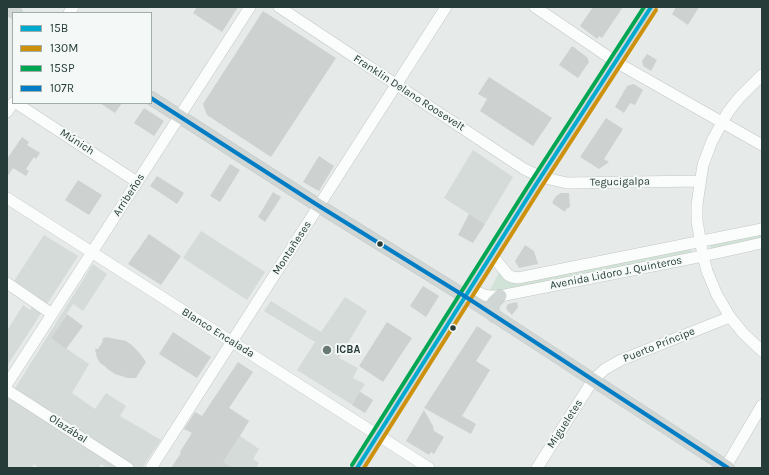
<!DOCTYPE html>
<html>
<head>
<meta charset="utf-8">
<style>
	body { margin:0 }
	#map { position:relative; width:769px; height:475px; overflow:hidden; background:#e6eae8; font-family:Karla,sans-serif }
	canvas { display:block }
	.frame { position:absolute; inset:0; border:8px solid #253c38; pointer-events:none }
	.legend { position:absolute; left:12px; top:12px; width:140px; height:92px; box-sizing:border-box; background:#f4f9f7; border:1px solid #a1adab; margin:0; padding:5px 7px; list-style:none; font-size:12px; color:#253c38 }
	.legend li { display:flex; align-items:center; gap:8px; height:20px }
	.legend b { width:20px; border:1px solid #a1adab }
</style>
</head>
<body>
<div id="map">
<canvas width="769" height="475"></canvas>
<div class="frame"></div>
<ul class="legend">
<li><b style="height:5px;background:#00a9ce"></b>15B</li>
<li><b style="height:5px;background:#cd910b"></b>130M</li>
<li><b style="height:5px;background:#00a651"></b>15SP</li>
<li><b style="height:5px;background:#007dc5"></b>107R</li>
</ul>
</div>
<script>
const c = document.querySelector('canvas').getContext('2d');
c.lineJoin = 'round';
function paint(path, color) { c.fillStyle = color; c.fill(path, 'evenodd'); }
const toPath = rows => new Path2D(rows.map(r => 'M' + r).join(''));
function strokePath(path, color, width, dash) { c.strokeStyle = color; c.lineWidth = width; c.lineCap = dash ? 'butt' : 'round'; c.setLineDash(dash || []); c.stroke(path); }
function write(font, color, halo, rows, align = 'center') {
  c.font = font + ' Karla,sans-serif'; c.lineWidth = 4; c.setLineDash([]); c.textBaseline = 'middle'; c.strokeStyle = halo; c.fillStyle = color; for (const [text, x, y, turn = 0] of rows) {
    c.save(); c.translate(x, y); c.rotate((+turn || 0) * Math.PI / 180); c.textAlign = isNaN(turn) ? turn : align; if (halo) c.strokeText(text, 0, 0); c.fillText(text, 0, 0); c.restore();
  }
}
paint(toPath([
	[473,150,513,177,485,224,444,198],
	[201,231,265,272,247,300,183,258],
	[44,235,78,256,7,366,7,331,23,305,30,310,38,297,14,281],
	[93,264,107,274,83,311,73,304,51,338,89,364,72,393,95,409,106,393,126,406,120,416,161,440,142,468,107,468,101,464,99,468,40,468,34,464,31,468,7,468,7,401],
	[345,297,367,311,339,358,358,368,353,378,365,384,360,392,373,400,365,413,297,370,315,342,264,311,271,301,321,332],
	[214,398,249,421,240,436,259,449,253,459,259,463,256,468,204,468,180,452]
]), '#d4dbd8');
paint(toPath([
	[762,232,762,239,711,250,710,244],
	[690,247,692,253,493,295,490,290,500,271,503,276]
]), '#d1e2d7');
paint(toPath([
	[197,7,238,7,222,32,193,13],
	[593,7,623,7,602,38,599,36,597,39,580,26],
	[676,7,699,7,688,25,672,14],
	[263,11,336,58,271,157,207,115,203,104],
	[572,46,587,57,589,62,578,78,559,65],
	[647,54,657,60,651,71,643,66,642,61],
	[489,77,552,118,533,146,480,111,487,99,478,94],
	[634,84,643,90,635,105,630,103,624,113,615,107,627,86],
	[100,103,122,103,115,113],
	[144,108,164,121,154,136,134,123],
	[606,118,623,129,604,159,609,162,599,169,580,157],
	[22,137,29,142,27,145,40,153,36,159,34,157,26,169,29,171,26,176,13,168,7,177,7,159],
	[319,156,334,166,319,191,303,182],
	[230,164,240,170,220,202,210,196],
	[157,176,184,193,177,204,150,186],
	[78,180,102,195,89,215,65,200],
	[273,192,281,197,265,222,258,217],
	[561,193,569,193,570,207,566,209,565,212,552,203,556,196],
	[469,214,485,224,473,243,458,235],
	[149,234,181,256,161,285,128,264],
	[525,245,534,251,538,264,519,268,515,261],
	[423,286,439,296,426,317,410,306],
	[517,302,518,307,512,315,507,310,506,308,508,304],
	[67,314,83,326,66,349,51,338],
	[387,322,412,338,383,382,359,366],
	[477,326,492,336,476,361,490,370,462,416,476,424,471,434,424,408],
	[173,332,211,357,197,378,159,354],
	[106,337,126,341,133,346,141,355,146,362,136,378,128,378,115,374,106,368,106,367,100,363,97,358,95,349,98,349,103,341,102,339],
	[238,362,253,372,229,408,249,421,223,462,233,468,171,468,181,453,180,452,192,433,184,429,195,412,202,416],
	[360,392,373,400,365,413,352,405],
	[424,410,433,426,434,431,444,437,434,454,431,452,429,455,406,441]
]), '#cdd2d0');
const minor = toPath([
	[279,7,524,169,541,177,567,183,700,181],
	[535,7,616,62,762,145],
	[69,13,73,7],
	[762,75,739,98,728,112,712,141,703,165,697,204,697,221,703,256,707,271,717,295,730,317,743,333,762,351],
	[16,103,137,182],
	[7,112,13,103],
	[7,198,429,468],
	[492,255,508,275,512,277,518,278,762,229],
	[7,283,52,314],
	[471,289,484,295,489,296,500,296,703,256,762,243],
	[7,384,250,7],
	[7,390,128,468],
	[151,468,446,7],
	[537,468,593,380,605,369,621,360,730,317],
	[725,468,762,405]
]);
const major = toPath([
	[7,8,16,13],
	[151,98,319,206,466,297,728,468],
	[494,316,492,312,493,303,500,296],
	[357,468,471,289,535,186,651,7]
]);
strokePath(minor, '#c3c7c5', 12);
strokePath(major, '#c2c9c8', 14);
strokePath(minor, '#fbfcfc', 11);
strokePath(major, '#cfd6d4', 13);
strokePath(toPath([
	[357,468,535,186,651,7]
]), '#00a9ce', 4);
strokePath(toPath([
	[364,468,540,189,656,10]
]), '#cd910b', 4);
strokePath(toPath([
	[352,465,530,183,644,7]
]), '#00a651', 4);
strokePath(toPath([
	[151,98,319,206,466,297,728,468]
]), '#007dc5', 4);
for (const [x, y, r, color] of [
	[380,244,3.5,"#253c38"],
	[453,328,3.5,"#253c38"],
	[327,350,5,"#697976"]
]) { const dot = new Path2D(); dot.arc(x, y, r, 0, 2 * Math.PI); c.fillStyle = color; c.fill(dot); strokePath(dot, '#f4f9f7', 1.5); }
write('11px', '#253c38', '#f4f9f7', [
	["Franklin Delano Roosevelt",409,93,33],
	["Múnich",77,142,33],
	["Tegucigalpa",620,182,-1],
	["Arribeños",129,195,-57],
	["Montañeses",292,248,-57],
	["Avenida Lidoro J. Quinteros",616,273,-11],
	["Blanco Encalada",218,333,32],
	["Puerto Príncipe",659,345,-22],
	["Migueletes",565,424,-57],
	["Olazábal",68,429,33]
]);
write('bold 11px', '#253c38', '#f4f9f7', [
	["ICBA",336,350]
], 'left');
</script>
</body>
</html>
